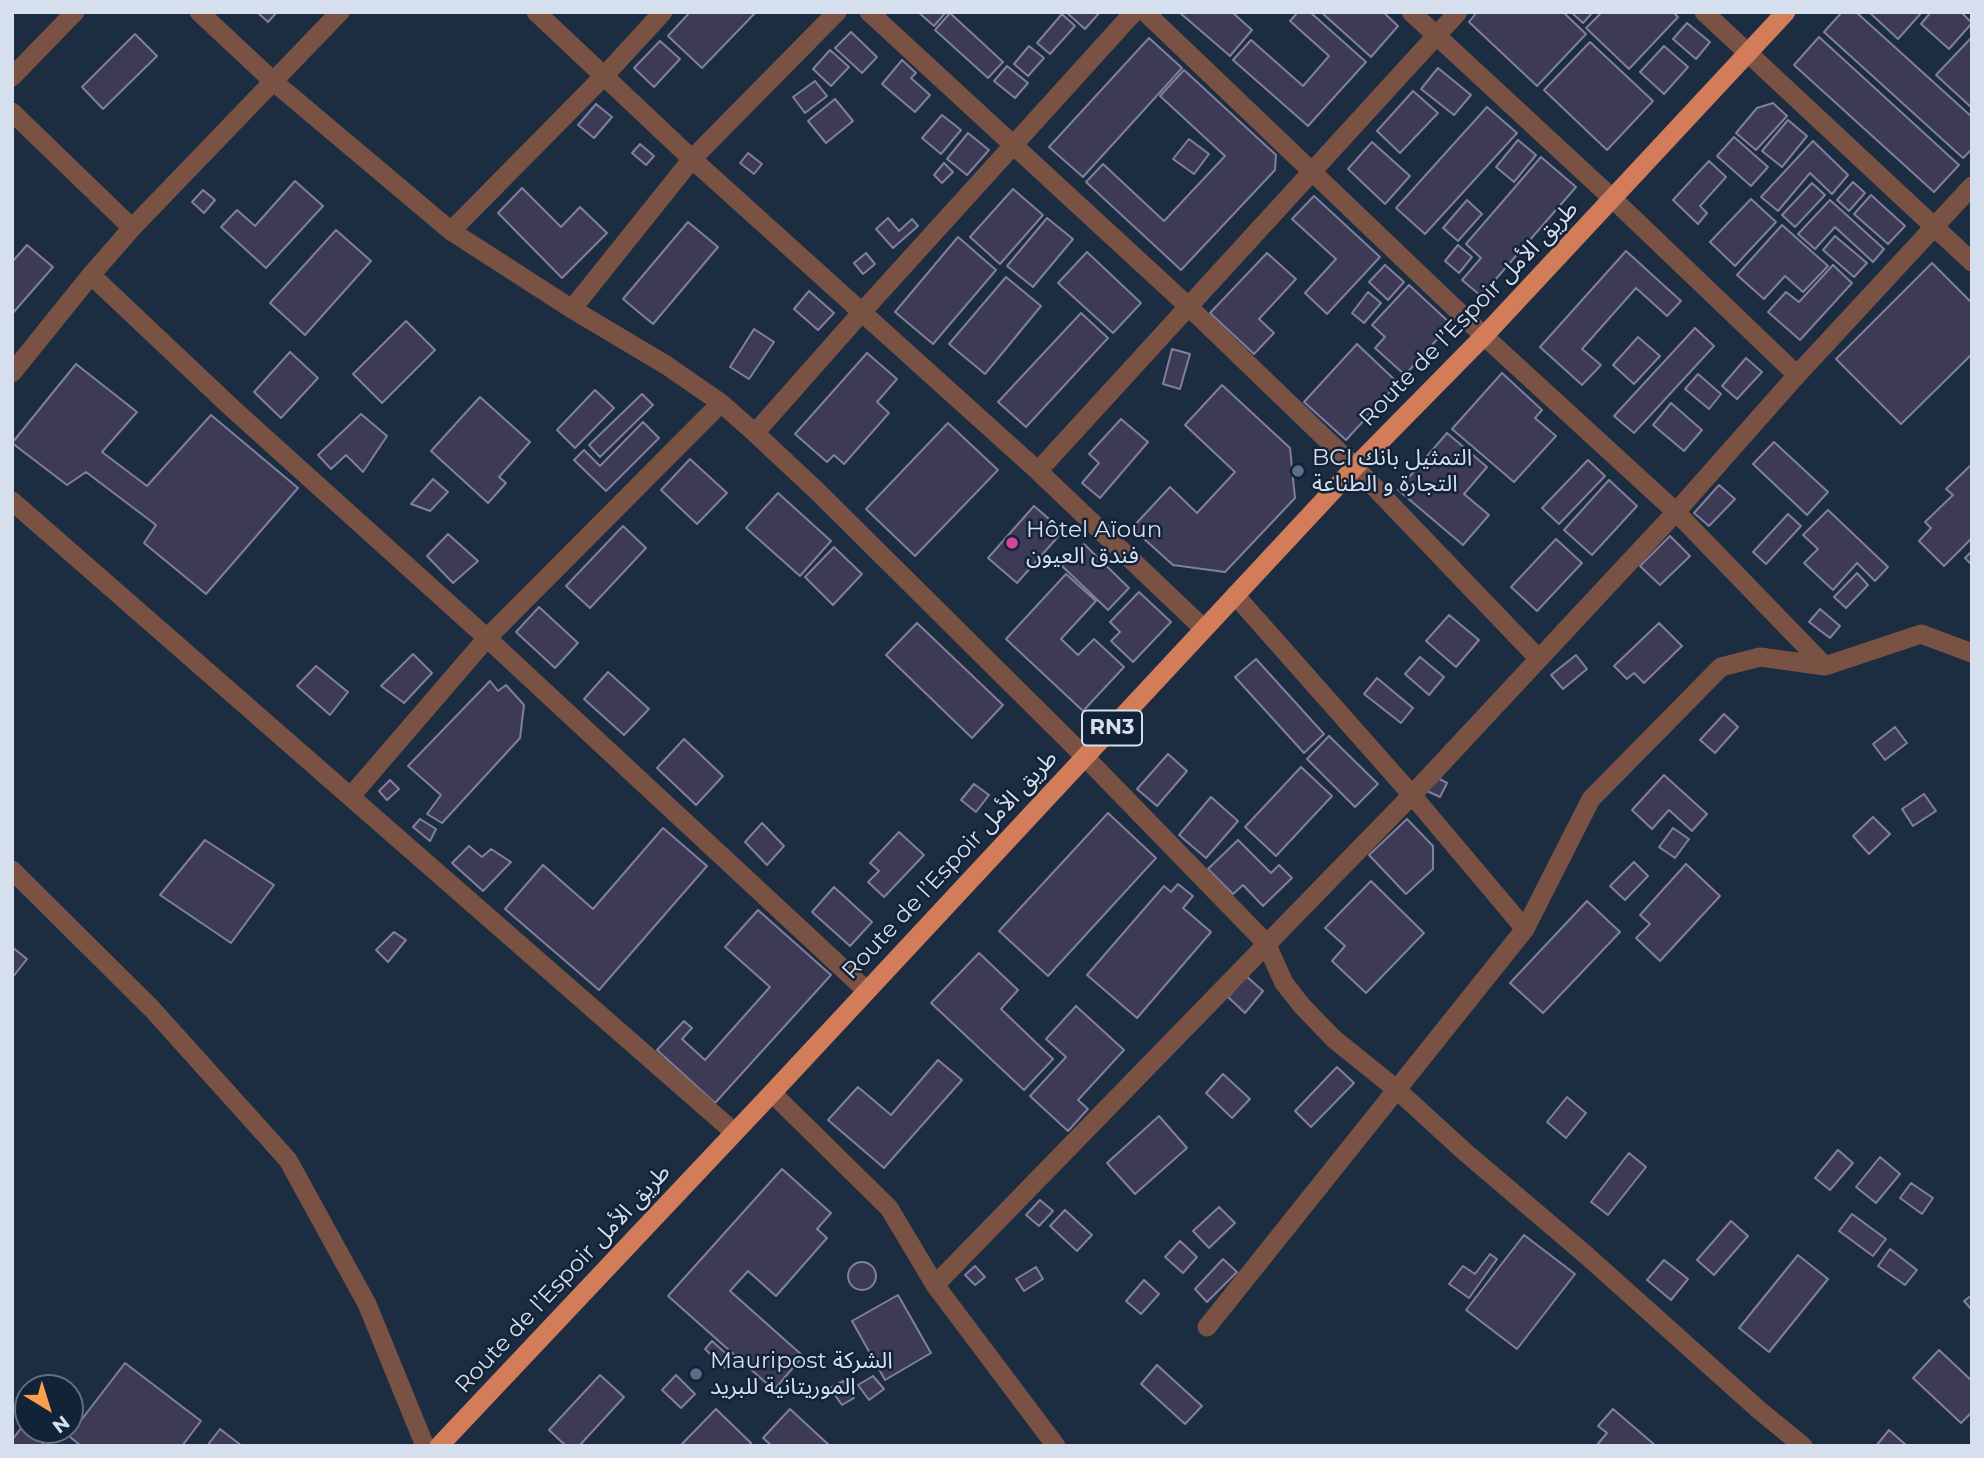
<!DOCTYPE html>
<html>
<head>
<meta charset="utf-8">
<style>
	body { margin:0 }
	#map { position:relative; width:1984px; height:1458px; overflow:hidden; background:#1c2d42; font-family:Montserrat,sans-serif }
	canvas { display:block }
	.frame { position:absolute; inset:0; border:14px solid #d5dfed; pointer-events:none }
	.north { position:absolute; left:14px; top:1374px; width:70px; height:70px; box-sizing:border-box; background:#132337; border:2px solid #616e80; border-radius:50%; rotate:142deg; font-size:19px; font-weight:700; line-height:28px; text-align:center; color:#d5dfed }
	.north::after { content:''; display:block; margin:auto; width:24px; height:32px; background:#fa9f4e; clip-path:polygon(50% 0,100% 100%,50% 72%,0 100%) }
</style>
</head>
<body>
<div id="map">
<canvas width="1984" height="1458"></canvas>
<div class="frame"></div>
<div class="north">N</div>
</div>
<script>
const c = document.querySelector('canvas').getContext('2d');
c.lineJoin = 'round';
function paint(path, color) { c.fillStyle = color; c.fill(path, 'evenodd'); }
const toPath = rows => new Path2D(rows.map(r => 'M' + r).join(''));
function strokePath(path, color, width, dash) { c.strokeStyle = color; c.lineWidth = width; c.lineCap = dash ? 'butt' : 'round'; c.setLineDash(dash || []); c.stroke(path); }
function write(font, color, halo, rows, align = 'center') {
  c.font = font + ' Montserrat,"Noto Sans Arabic",sans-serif'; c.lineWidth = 5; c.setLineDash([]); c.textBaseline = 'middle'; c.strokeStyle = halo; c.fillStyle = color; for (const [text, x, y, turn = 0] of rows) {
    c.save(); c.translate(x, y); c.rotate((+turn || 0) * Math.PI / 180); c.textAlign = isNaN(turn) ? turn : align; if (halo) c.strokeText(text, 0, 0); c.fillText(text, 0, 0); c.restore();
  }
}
const building = toPath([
	[257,12,277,12,268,22,257,12],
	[690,12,756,12,702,68,668,36,690,12],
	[918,12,946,12,934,26,918,12],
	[1066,12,1100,12,1085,29,1066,12],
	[1179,12,1232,12,1252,30,1230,56,1179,12],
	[1298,12,1310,12,1366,62,1308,126,1233,60,1251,40,1303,86,1329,56,1290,21,1298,12],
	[1321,12,1383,12,1398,26,1371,57,1321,12],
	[1477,12,1563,12,1586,34,1537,86,1469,22,1477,12],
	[1571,12,1593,12,1583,23,1571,12],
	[1602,12,1673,12,1678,17,1629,69,1586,28,1602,12],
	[1842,12,1856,12,1972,117,1972,149,1963,158,1824,32,1842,12],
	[1869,12,1922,12,1898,39,1869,12],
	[1931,12,1961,12,1972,23,1949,49,1921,24,1931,12],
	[950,13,1003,62,988,78,935,30,950,13],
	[1062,14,1075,26,1050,54,1037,43,1062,14],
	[1687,23,1710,42,1696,59,1673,39,1687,23],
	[851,32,877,57,862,73,835,48,851,32],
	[135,34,157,56,103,109,82,87,135,34],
	[1819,37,1959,165,1934,192,1794,65,1819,37],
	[1972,37,1972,108,1936,75,1972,37],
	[1149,38,1182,68,1083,177,1049,147,1149,38],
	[660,41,680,59,654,87,634,68,660,41],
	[1590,42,1653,101,1607,150,1544,90,1590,42],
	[1029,46,1044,58,1028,76,1014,64,1029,46],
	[1664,46,1688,67,1664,94,1640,72,1664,46],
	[830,50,849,67,831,86,813,69,830,50],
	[902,60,916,73,911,78,930,95,915,112,882,84,902,60],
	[1007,66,1028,83,1015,98,994,81,1007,66],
	[1438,68,1471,95,1454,115,1421,89,1438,68],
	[1184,70,1276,155,1275,170,1181,270,1086,182,1103,164,1164,221,1225,156,1160,96,1184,70],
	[815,81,827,96,805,113,793,97,815,81],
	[1413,91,1438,113,1400,153,1377,131,1413,91],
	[835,99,853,121,826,143,808,121,835,99],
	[1773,103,1787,116,1756,150,1736,133,1757,108,1773,103],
	[596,104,612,117,594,138,578,125,596,104],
	[1487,107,1517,133,1425,234,1396,208,1487,107],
	[942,115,961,130,941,154,922,138,942,115],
	[1788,120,1807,136,1782,167,1762,151,1788,120],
	[968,133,989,150,967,175,947,159,968,133],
	[1734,137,1768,167,1751,186,1717,156,1734,137],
	[1189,139,1209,154,1194,174,1173,159,1189,139],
	[1518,140,1536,155,1514,182,1496,167,1518,140],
	[1813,141,1848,175,1832,194,1810,173,1778,211,1761,197,1813,141],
	[1372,142,1410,176,1385,204,1348,169,1372,142],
	[640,144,654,156,646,165,632,153,640,144],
	[748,153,762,164,754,174,740,163,748,153],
	[1541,157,1576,187,1481,296,1462,280,1481,258,1466,244,1541,157],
	[1709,161,1726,177,1700,206,1707,213,1698,224,1673,200,1709,161],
	[944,163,953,172,942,183,934,175,944,163],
	[295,181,323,206,266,268,221,227,237,210,255,226,295,181],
	[1853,182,1865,193,1849,211,1837,200,1853,182],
	[1812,183,1825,195,1795,227,1782,215,1812,183],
	[522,188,561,227,580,207,607,233,562,278,498,213,522,188],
	[1013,189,1043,215,1000,264,970,237,1013,189],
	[203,190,215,200,204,213,192,202,203,190],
	[1871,195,1905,226,1888,244,1854,214,1871,195],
	[1314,196,1380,257,1327,314,1305,293,1336,259,1292,219,1314,196],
	[1751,199,1776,222,1735,266,1710,242,1751,199],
	[1467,200,1482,214,1458,241,1443,228,1467,200],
	[1830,200,1884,249,1873,262,1835,227,1815,249,1798,234,1830,200],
	[888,218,899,231,912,219,918,226,893,248,876,229,888,218],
	[1047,218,1073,239,1033,287,1007,266,1047,218],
	[688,222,718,247,653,324,623,299,688,222],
	[1782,225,1828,266,1803,292,1785,276,1764,299,1737,275,1782,225],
	[336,230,371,261,305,335,270,303,336,230],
	[1835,236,1867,263,1854,277,1823,250,1835,236],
	[958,237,996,270,933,344,895,312,958,237],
	[27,245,53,267,12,314,12,262,27,245],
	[1458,245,1472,257,1459,273,1445,261,1458,245],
	[1626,251,1681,301,1667,316,1636,288,1582,349,1601,365,1582,385,1540,347,1626,251],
	[1087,252,1141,303,1113,333,1058,283,1087,252],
	[866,253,875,264,863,274,854,263,866,253],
	[1267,253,1296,279,1259,319,1274,333,1254,354,1210,313,1267,253],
	[1932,263,1972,303,1972,354,1901,424,1836,359,1932,263],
	[1385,265,1404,282,1388,300,1369,282,1385,265],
	[1833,265,1852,283,1800,340,1768,312,1786,292,1799,302,1833,265],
	[1006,277,1041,306,985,374,949,344,1006,277],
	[1409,285,1451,324,1405,375,1375,348,1385,337,1372,325,1409,285],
	[809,291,834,313,818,330,794,309,809,291],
	[1368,292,1381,303,1364,323,1352,313,1368,292],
	[1081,313,1108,338,1026,427,998,402,1081,313],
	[406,321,435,350,382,403,353,374,406,321],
	[1695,328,1714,346,1634,433,1614,416,1695,328],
	[754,329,774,342,749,379,730,367,754,329],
	[1638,337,1660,356,1634,384,1613,365,1638,337],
	[1357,344,1398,383,1346,440,1304,402,1357,344],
	[1172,349,1190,354,1180,389,1163,384,1172,349],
	[290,352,318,378,281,418,254,392,290,352],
	[867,353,897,379,877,402,889,413,844,464,834,455,827,462,795,434,867,353],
	[1746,358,1762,372,1737,399,1722,386,1746,358],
	[76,364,137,412,102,452,147,486,211,415,298,488,206,594,144,543,156,525,86,472,67,485,12,443,76,364],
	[1502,373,1542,410,1535,418,1556,436,1514,482,1452,429,1502,373],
	[1698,374,1721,394,1709,409,1685,389,1698,374],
	[1222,385,1290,448,1295,498,1225,572,1173,565,1132,528,1170,487,1197,513,1235,472,1185,425,1222,385],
	[595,390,614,408,575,448,557,430,595,390],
	[642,394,653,405,600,457,589,445,642,394],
	[480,397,530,442,499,477,506,483,488,503,431,451,480,397],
	[1671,403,1702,430,1684,451,1653,425,1671,403],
	[361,414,387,436,363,472,346,455,331,469,318,455,361,414],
	[1121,419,1148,442,1100,498,1082,483,1099,463,1089,454,1121,419],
	[643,422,659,438,606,491,574,460,584,450,600,466,643,422],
	[948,423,998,470,915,556,866,509,948,423],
	[1447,433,1487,467,1464,494,1489,515,1463,545,1398,490,1447,433],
	[1774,442,1828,492,1807,515,1753,464,1774,442],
	[690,459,727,493,697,524,661,490,690,459],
	[1588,460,1605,476,1559,524,1542,508,1588,460],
	[1972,464,1972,538,1944,566,1919,541,1931,528,1925,522,1953,495,1946,489,1972,464],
	[433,479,448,492,430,511,411,504,433,479],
	[1609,480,1637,506,1592,555,1564,530,1609,480],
	[1719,485,1735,499,1709,526,1694,513,1719,485],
	[778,493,831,541,800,576,746,528,778,493],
	[1034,506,1063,531,1017,583,988,558,1034,506],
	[1828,510,1888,567,1875,581,1857,563,1833,590,1804,563,1818,549,1803,535,1828,510],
	[1788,514,1801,526,1766,564,1753,552,1788,514],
	[623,526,646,548,590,608,566,586,623,526],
	[448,534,478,561,453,583,427,556,448,534],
	[1670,536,1690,556,1660,585,1640,566,1670,536],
	[1556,539,1582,563,1537,611,1511,587,1556,539],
	[1084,544,1129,588,1108,610,1062,566,1084,544],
	[834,547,862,574,833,605,805,577,834,547],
	[1972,551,1972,565,1965,558,1972,551],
	[1857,573,1868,585,1846,608,1834,597,1857,573],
	[1066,574,1096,601,1061,639,1078,655,1094,639,1124,667,1083,711,1006,639,1066,574],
	[1139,592,1171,622,1133,662,1111,641,1120,632,1110,622,1139,592],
	[539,607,578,643,555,668,516,632,539,607],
	[1820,609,1840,626,1830,638,1809,622,1820,609],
	[1449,615,1479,640,1456,667,1426,641,1449,615],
	[917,623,1003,705,972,738,886,655,917,623],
	[1659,623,1682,646,1644,683,1634,673,1627,679,1614,666,1659,623],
	[413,654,432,673,404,703,381,686,413,654],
	[1576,655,1587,669,1563,689,1551,675,1576,655],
	[1420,657,1444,677,1429,695,1405,674,1420,657],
	[1256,659,1324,734,1304,753,1235,677,1256,659],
	[316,666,348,692,330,715,297,686,316,666],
	[608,672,649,709,624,735,584,699,608,672],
	[1377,678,1413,708,1401,723,1364,694,1377,678],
	[490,681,498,691,506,685,524,705,520,738,442,823,427,814,441,795,408,766,490,681],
	[1724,714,1738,727,1715,753,1700,740,1724,714],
	[1895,727,1907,743,1885,760,1873,744,1895,727],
	[1329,736,1378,784,1355,807,1307,759,1329,736],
	[684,739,723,776,696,805,657,768,684,739],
	[1168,754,1187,771,1157,806,1137,789,1168,754],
	[1301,767,1332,796,1276,856,1245,827,1301,767],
	[1664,775,1707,814,1692,831,1669,810,1652,829,1632,810,1664,775],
	[1434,776,1447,783,1440,797,1427,791,1434,776],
	[390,780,399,789,387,800,379,791,390,780],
	[974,784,989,795,976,812,961,800,974,784],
	[1924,794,1936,811,1913,826,1902,809,1924,794],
	[1211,797,1238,821,1206,858,1179,835,1211,797],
	[1108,813,1156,858,1048,976,999,931,1108,813],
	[1873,817,1890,834,1869,854,1853,836,1873,817],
	[420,819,436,829,430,841,413,827,420,819],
	[1407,819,1433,846,1433,869,1406,894,1369,855,1407,819],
	[762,823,784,846,767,865,745,842,762,823],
	[663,828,707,866,599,990,505,909,543,865,593,909,663,828],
	[1673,828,1689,839,1675,858,1659,847,1673,828],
	[899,832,924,855,884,897,868,882,879,871,870,863,899,832],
	[205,840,274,885,231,943,160,895,205,840],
	[1238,840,1271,873,1279,865,1292,878,1263,906,1243,885,1233,894,1208,869,1238,840],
	[469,846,482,857,491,849,511,862,483,891,452,863,469,846],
	[1634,862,1648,876,1625,900,1610,886,1634,862],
	[1686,864,1720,896,1660,961,1636,938,1650,924,1640,915,1686,864],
	[1371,881,1424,933,1366,993,1332,961,1345,946,1325,928,1371,881],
	[1178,884,1193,896,1183,908,1211,932,1137,1018,1087,975,1164,886,1171,892,1178,884],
	[834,887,872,922,850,946,812,912,834,887],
	[1587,901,1620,932,1543,1013,1510,983,1587,901],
	[758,910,831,975,715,1103,657,1050,684,1021,692,1028,682,1039,705,1060,770,987,725,947,758,910],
	[394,932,406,940,388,962,376,950,394,932],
	[12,947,27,959,12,978,12,947],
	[979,953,1018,990,1001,1009,1053,1059,1024,1090,931,1003,979,953],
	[1246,976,1263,991,1245,1013,1228,997,1246,976],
	[1076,1006,1124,1050,1078,1100,1088,1109,1068,1131,1030,1096,1066,1057,1046,1039,1076,1006],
	[938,1060,962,1080,884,1168,828,1120,858,1087,891,1115,938,1060],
	[1337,1067,1354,1083,1311,1127,1295,1111,1337,1067],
	[1223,1074,1250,1099,1232,1118,1206,1093,1223,1074],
	[1567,1097,1586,1113,1566,1138,1547,1122,1567,1097],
	[1159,1116,1187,1148,1135,1194,1107,1163,1159,1116],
	[1838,1150,1853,1163,1830,1190,1815,1178,1838,1150],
	[1629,1153,1646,1167,1608,1215,1591,1202,1629,1153],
	[1880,1157,1900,1174,1876,1203,1856,1187,1880,1157],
	[782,1169,831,1213,817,1229,827,1238,776,1296,748,1271,730,1291,803,1356,774,1390,668,1296,782,1169],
	[1911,1183,1933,1198,1922,1214,1900,1198,1911,1183],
	[1040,1200,1053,1211,1039,1226,1026,1215,1040,1200],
	[1219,1207,1235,1223,1209,1248,1193,1231,1219,1207],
	[1065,1210,1092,1235,1077,1251,1050,1226,1065,1210],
	[1852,1214,1886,1239,1873,1256,1839,1231,1852,1214],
	[1731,1221,1748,1236,1714,1275,1697,1260,1731,1221],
	[1524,1235,1575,1274,1517,1349,1466,1310,1524,1235],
	[1180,1241,1197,1257,1183,1273,1165,1257,1180,1241],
	[1890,1249,1917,1270,1905,1285,1878,1266,1890,1249],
	[1490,1254,1497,1259,1469,1298,1449,1284,1463,1266,1475,1274,1490,1254],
	[1798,1255,1828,1279,1769,1352,1739,1328,1798,1255],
	[1223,1259,1237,1272,1207,1302,1195,1289,1223,1259],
	[1664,1260,1688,1279,1671,1300,1647,1280,1664,1260],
	'848 1276a14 14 0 1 1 28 0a14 14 0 1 1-28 0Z',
	[975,1266,985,1277,975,1285,965,1275,975,1266],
	[1036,1267,1043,1279,1024,1291,1016,1279,1036,1267],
	[1144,1280,1159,1294,1141,1314,1126,1301,1144,1280],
	[898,1295,931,1353,885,1380,852,1321,898,1295],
	[1972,1295,1972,1310,1964,1301,1972,1295],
	[712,1341,732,1359,725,1368,705,1349,712,1341],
	[1939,1350,1972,1381,1972,1412,1961,1423,1913,1378,1939,1350],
	[125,1363,201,1421,182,1446,81,1446,69,1436,125,1363],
	[1157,1365,1202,1406,1185,1424,1141,1384,1157,1365],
	[600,1375,624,1397,579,1446,566,1446,549,1430,600,1375],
	[676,1375,695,1394,681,1408,662,1390,676,1375],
	[873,1376,884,1389,869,1400,858,1385,873,1376],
	[843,1381,854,1398,842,1405,830,1388,843,1381],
	[716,1409,751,1443,748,1446,680,1446,716,1409],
	[790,1409,830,1446,772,1446,763,1438,790,1409],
	[1613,1409,1656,1446,1596,1446,1607,1433,1598,1426,1613,1409],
	[28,1419,28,1430,53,1430,41,1446,12,1446,12,1440,28,1419],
	[220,1429,242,1446,207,1446,220,1429],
	[1889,1430,1907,1446,1876,1446,1889,1430]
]);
paint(building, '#3c3a55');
strokePath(building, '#817f9d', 2);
strokePath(toPath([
	[199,12,274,82,451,231,572,309,666,365,721,403,755,433,817,491,1085,757,1266,943,1284,983,1302,1006,1334,1039,1396,1089,1465,1152,1586,1255,1759,1410,1803,1446],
	[536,12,692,159,1038,471,1204,629],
	[869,12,1189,307,1355,467,1539,659],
	[1145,12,1484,336,1676,512,1825,666],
	[1411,12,1613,199,1797,375],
	[1704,12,1972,262],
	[12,77,75,12],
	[12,112,132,228],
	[451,231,605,75,663,12],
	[91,275,233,409,487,638,867,991],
	[572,309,692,159,837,12],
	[12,373,91,275,132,228,340,12],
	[755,433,862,312,1134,12],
	[1038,471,1458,12],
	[12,501,734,1132],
	[1235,595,1412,795,1525,929],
	[351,796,487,638,721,403],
	[12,870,152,1009,288,1160,367,1304,425,1446],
	[772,1093,889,1208,935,1285,1056,1446],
	[935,1285,1412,795,1676,512,1797,375,1972,186],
	[1207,1327,1525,929,1591,799,1721,667,1760,657,1825,666,1921,634,1972,653]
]), '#795243', 19);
strokePath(toPath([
	[439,1446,772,1093,1355,467,1484,336,1786,12]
]), '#d27c5a', 19);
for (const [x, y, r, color] of [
	[1298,471,7,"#5c6f8a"],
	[1012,543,7,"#d1479c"],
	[696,1374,7,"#5c6f8a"]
]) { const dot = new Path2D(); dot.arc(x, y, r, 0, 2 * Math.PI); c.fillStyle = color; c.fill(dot); strokePath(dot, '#132337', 2.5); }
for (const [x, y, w] of [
	[1112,728,60]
]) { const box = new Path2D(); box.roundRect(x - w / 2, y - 17.5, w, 35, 5); c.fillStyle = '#132337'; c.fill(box); strokePath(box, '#d5dfed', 2); }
write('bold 21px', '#d5dfed', null, [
	["RN3",1112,728]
]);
write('23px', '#d5dfed', '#132337', [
	["Route de l’Espoir طريق الأمل",1469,314,-46],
	["Route de l’Espoir طريق الأمل",950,865,-47],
	["Route de l’Espoir طريق الأمل",563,1279,-47]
]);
write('23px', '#d5dfed', '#132337', [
	["BCI التمثيل بانك",1312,458],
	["التجارة و الطناعة",1312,484],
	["Hôtel Aïoun",1026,530],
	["فندق العيون",1026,556],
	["Mauripost الشركة",710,1361],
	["الموريتانية للبريد",710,1387]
], 'left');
</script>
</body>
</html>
